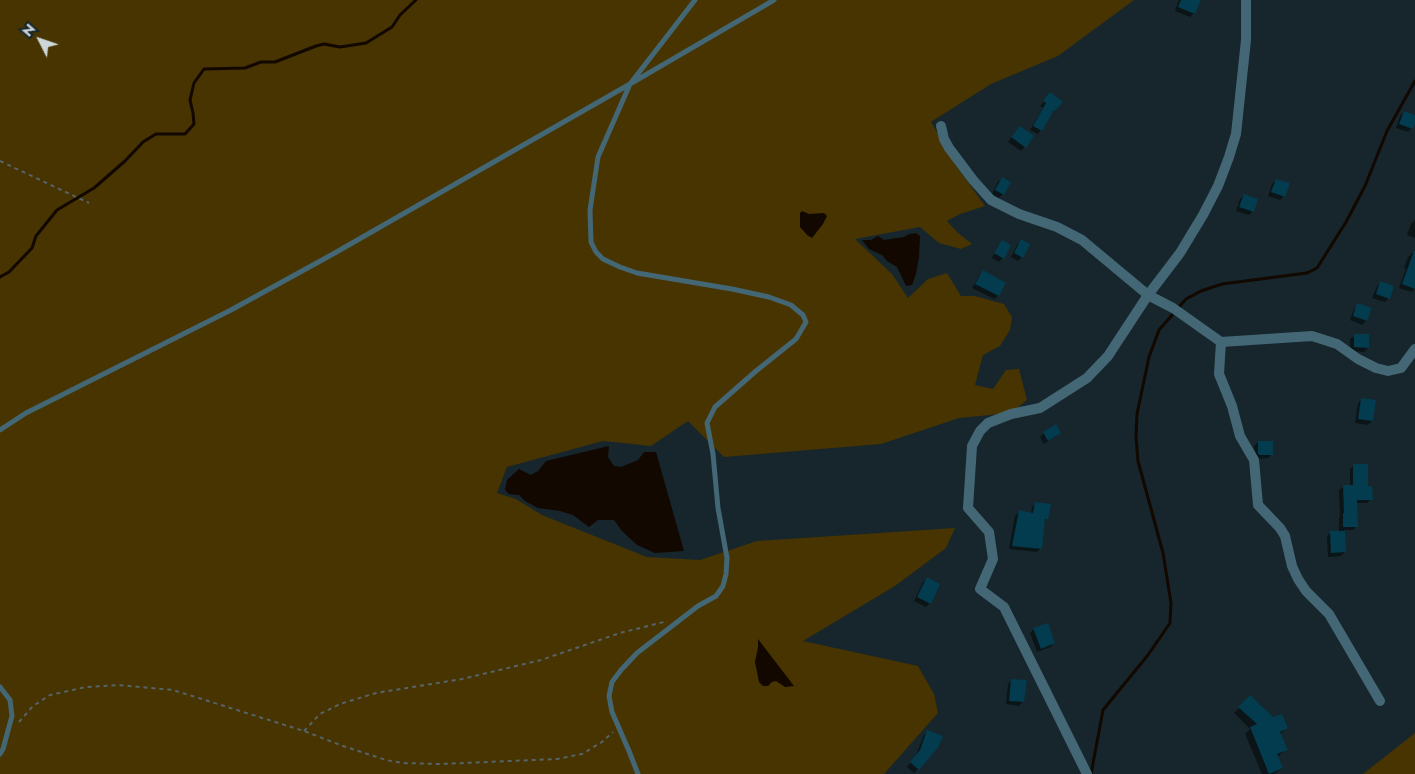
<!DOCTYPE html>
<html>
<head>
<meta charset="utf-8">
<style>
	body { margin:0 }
	#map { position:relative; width:1415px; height:774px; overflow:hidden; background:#16262c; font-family:Jost,sans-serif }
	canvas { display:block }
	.north { position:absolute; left:15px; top:15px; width:50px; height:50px; -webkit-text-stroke:4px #16262c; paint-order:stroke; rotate:311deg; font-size:14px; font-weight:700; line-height:20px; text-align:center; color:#cdd7db }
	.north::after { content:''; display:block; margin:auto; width:18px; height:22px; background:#cdd7db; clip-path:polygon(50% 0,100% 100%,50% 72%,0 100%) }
</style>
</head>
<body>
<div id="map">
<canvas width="1415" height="774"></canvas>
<div class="north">N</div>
</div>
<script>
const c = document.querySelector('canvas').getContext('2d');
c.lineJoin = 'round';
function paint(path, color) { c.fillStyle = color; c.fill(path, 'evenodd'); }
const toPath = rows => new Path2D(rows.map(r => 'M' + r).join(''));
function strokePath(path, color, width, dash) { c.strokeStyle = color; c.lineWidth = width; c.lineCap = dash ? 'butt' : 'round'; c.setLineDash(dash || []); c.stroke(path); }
paint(toPath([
	[0,0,1134,0,1058,56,991,84,931,122,957,167,985,206,960,214,947,221,957,232,972,244,961,249,939,243,920,227,855,239,892,274,908,298,928,279,947,273,961,296,975,296,1004,304,1012,317,1010,330,1000,346,983,355,975,385,993,389,1006,370,1019,369,1027,400,1011,413,959,418,881,444,724,457,688,421,651,446,603,441,507,467,497,493,516,499,542,515,647,557,700,560,757,541,955,528,946,548,895,586,803,641,918,666,934,694,938,713,884,774,0,774],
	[1415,733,1415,774,1363,774]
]), '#473400');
paint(toPath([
	[802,211,809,214,824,213,827,216,823,224,812,238,807,235,800,227,800,213],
	[916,233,920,236,919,257,916,274,912,285,906,286,897,267,887,261,882,255,869,249,862,240,871,240,878,236,884,240,904,237,909,234],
	[609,446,608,457,614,466,621,467,638,460,644,452,656,452,684,551,655,553,637,545,622,531,614,520,598,520,589,527,573,515,560,511,538,508,525,501,519,495,509,494,505,490,507,480,519,469,531,475,538,471,546,461],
	[758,639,794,686,785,687,776,681,772,682,768,686,763,686,759,682,755,662,758,647]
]), '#120800');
paint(toPath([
	[1179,0,1199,0,1194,13,1190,17,1175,11],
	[1047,98,1055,110,1050,115,1041,130,1038,134,1030,130,1043,108,1040,106],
	[1404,112,1415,116,1412,128,1408,132,1396,128,1400,116],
	[1016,131,1025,147,1021,151,1008,142],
	[1002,178,1003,194,999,198,992,194,998,182],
	[1276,180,1284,196,1280,200,1268,196,1272,184],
	[1244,196,1257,200,1252,212,1249,215,1236,211,1240,199],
	[1415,220,1415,238,1407,235,1411,224],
	[1021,241,1022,257,1018,261,1011,257,1017,245],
	[1002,242,1003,258,999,262,992,258,998,246],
	[1412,253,1415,254,1415,289,1411,292,1399,288,1406,269,1404,268,1408,257],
	[983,272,1004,284,998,296,994,299,972,288,979,276],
	[1381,282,1389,298,1385,302,1372,298,1377,286],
	[1358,305,1370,309,1366,321,1362,325,1350,320,1354,309],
	[1354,336,1368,348,1364,352,1350,351,1350,339],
	[1362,399,1372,421,1368,425,1355,423,1358,403],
	[1044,433,1060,433,1044,444,1040,437],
	[1258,442,1272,454,1268,458,1255,459,1254,446],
	[1354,465,1367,487,1371,499,1367,503,1356,503,1357,526,1353,530,1344,530,1345,552,1341,556,1328,557,1327,536,1331,532,1339,532,1339,518,1340,517,1339,490,1343,487,1350,486,1350,469],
	[1036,503,1047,519,1043,523,1041,548,1037,552,1009,549,1015,516,1019,512,1031,514,1032,507],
	[927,579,930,603,926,607,914,601,923,582],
	[1034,629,1054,643,1050,647,1037,652,1030,633],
	[1012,680,1023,702,1019,706,1006,704,1008,684],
	[1250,697,1273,719,1287,728,1280,734,1286,750,1277,757,1282,768,1274,774,1262,774,1245,734,1250,729,1234,713],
	[928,731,918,769,914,773,907,767,916,755,924,735]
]), '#0007');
strokePath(toPath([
	[0,277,9,272,32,248,36,236,57,210,94,188,125,161,143,142,156,134,185,134,194,124,193,113,190,100,194,83,204,69,245,68,261,62,275,62,316,46,324,44,340,47,366,43,392,27,400,15,416,0],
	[1091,774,1103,710,1148,655,1170,623,1171,603,1163,553,1138,461,1136,436,1137,414,1149,357,1159,330,1186,299,1201,291,1222,284,1307,273,1317,268,1346,222,1365,186,1387,131,1415,81]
]), '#120800', 3);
paint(toPath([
	[1181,0,1201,0,1195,14,1178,7],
	[1050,92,1063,102,1055,111,1054,110,1042,131,1033,126,1046,103,1043,101],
	[1404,111,1415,115,1415,124,1413,129,1399,124],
	[1020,126,1034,136,1026,148,1011,137],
	[1002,177,1011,182,1004,195,995,190],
	[1276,179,1290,183,1285,197,1271,192],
	[1244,194,1258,199,1254,212,1239,207],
	[1021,239,1030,244,1023,258,1014,253],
	[1002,240,1011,245,1004,259,994,253],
	[1414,251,1415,251,1415,289,1402,284],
	[983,270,1006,283,999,296,975,284],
	[1380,281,1394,286,1390,299,1376,294],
	[1357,303,1372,308,1367,321,1353,316],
	[1354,334,1369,334,1369,348,1354,347],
	[1361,398,1376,400,1373,421,1358,419],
	[1056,424,1061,433,1048,441,1043,432],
	[1258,441,1273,441,1273,455,1259,455,1258,453],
	[1353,464,1368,464,1368,486,1372,486,1373,500,1357,500,1358,527,1343,527,1343,513,1344,513,1343,485,1353,485],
	[1035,502,1051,504,1048,520,1045,519,1042,549,1012,546,1019,510,1033,513],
	[1330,531,1345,531,1346,552,1331,553],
	[927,577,940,584,931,604,917,597],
	[1048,623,1055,643,1041,649,1033,628],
	[1011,679,1027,680,1024,702,1009,701],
	[1250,695,1273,717,1282,714,1288,728,1280,732,1288,750,1277,754,1283,768,1269,774,1250,727,1257,724,1238,707],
	[927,730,943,736,939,746,919,770,910,762,920,750]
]), '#023c4e');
strokePath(toPath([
	[0,161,89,203],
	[19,722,33,706,50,695,86,687,118,685,173,690,304,731,343,746,386,760,402,763,440,764,557,759,582,754,602,742,613,732],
	[304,731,320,714,340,704,376,693,462,679,541,660,620,633,664,622]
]), '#56646a', 2, [4, 4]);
strokePath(toPath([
	[0,430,26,413,231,310,333,254,630,84,774,0],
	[0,687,10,700,12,716,3,749,0,754],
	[638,774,629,751,612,712,609,696,612,682,621,670,637,653,698,606,716,596,723,586,726,574,727,558,718,508,713,454,707,423,715,407,756,371,796,339,806,322,803,315,791,305,769,297,732,289,637,273,620,267,603,259,596,252,591,242,590,210,598,157,630,84,695,0]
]), '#446775', 5);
strokePath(toPath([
	[941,126,944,139,949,148,973,180,991,200,1019,214,1057,227,1082,240,1148,295,1173,308,1221,342,1312,336,1337,344,1358,359,1376,368,1388,371,1401,368,1415,349],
	[1221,342,1219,374,1232,406,1240,436,1254,460,1258,505,1280,528,1285,536,1292,566,1298,579,1306,591,1329,614,1380,701],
	[1087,774,1004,607,980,589,993,559,989,532,968,508,972,446,980,431,988,423,1011,414,1040,408,1087,378,1108,356,1148,295,1180,253,1203,215,1218,186,1229,157,1236,134,1246,40,1246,0]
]), '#446775', 10);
</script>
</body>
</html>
